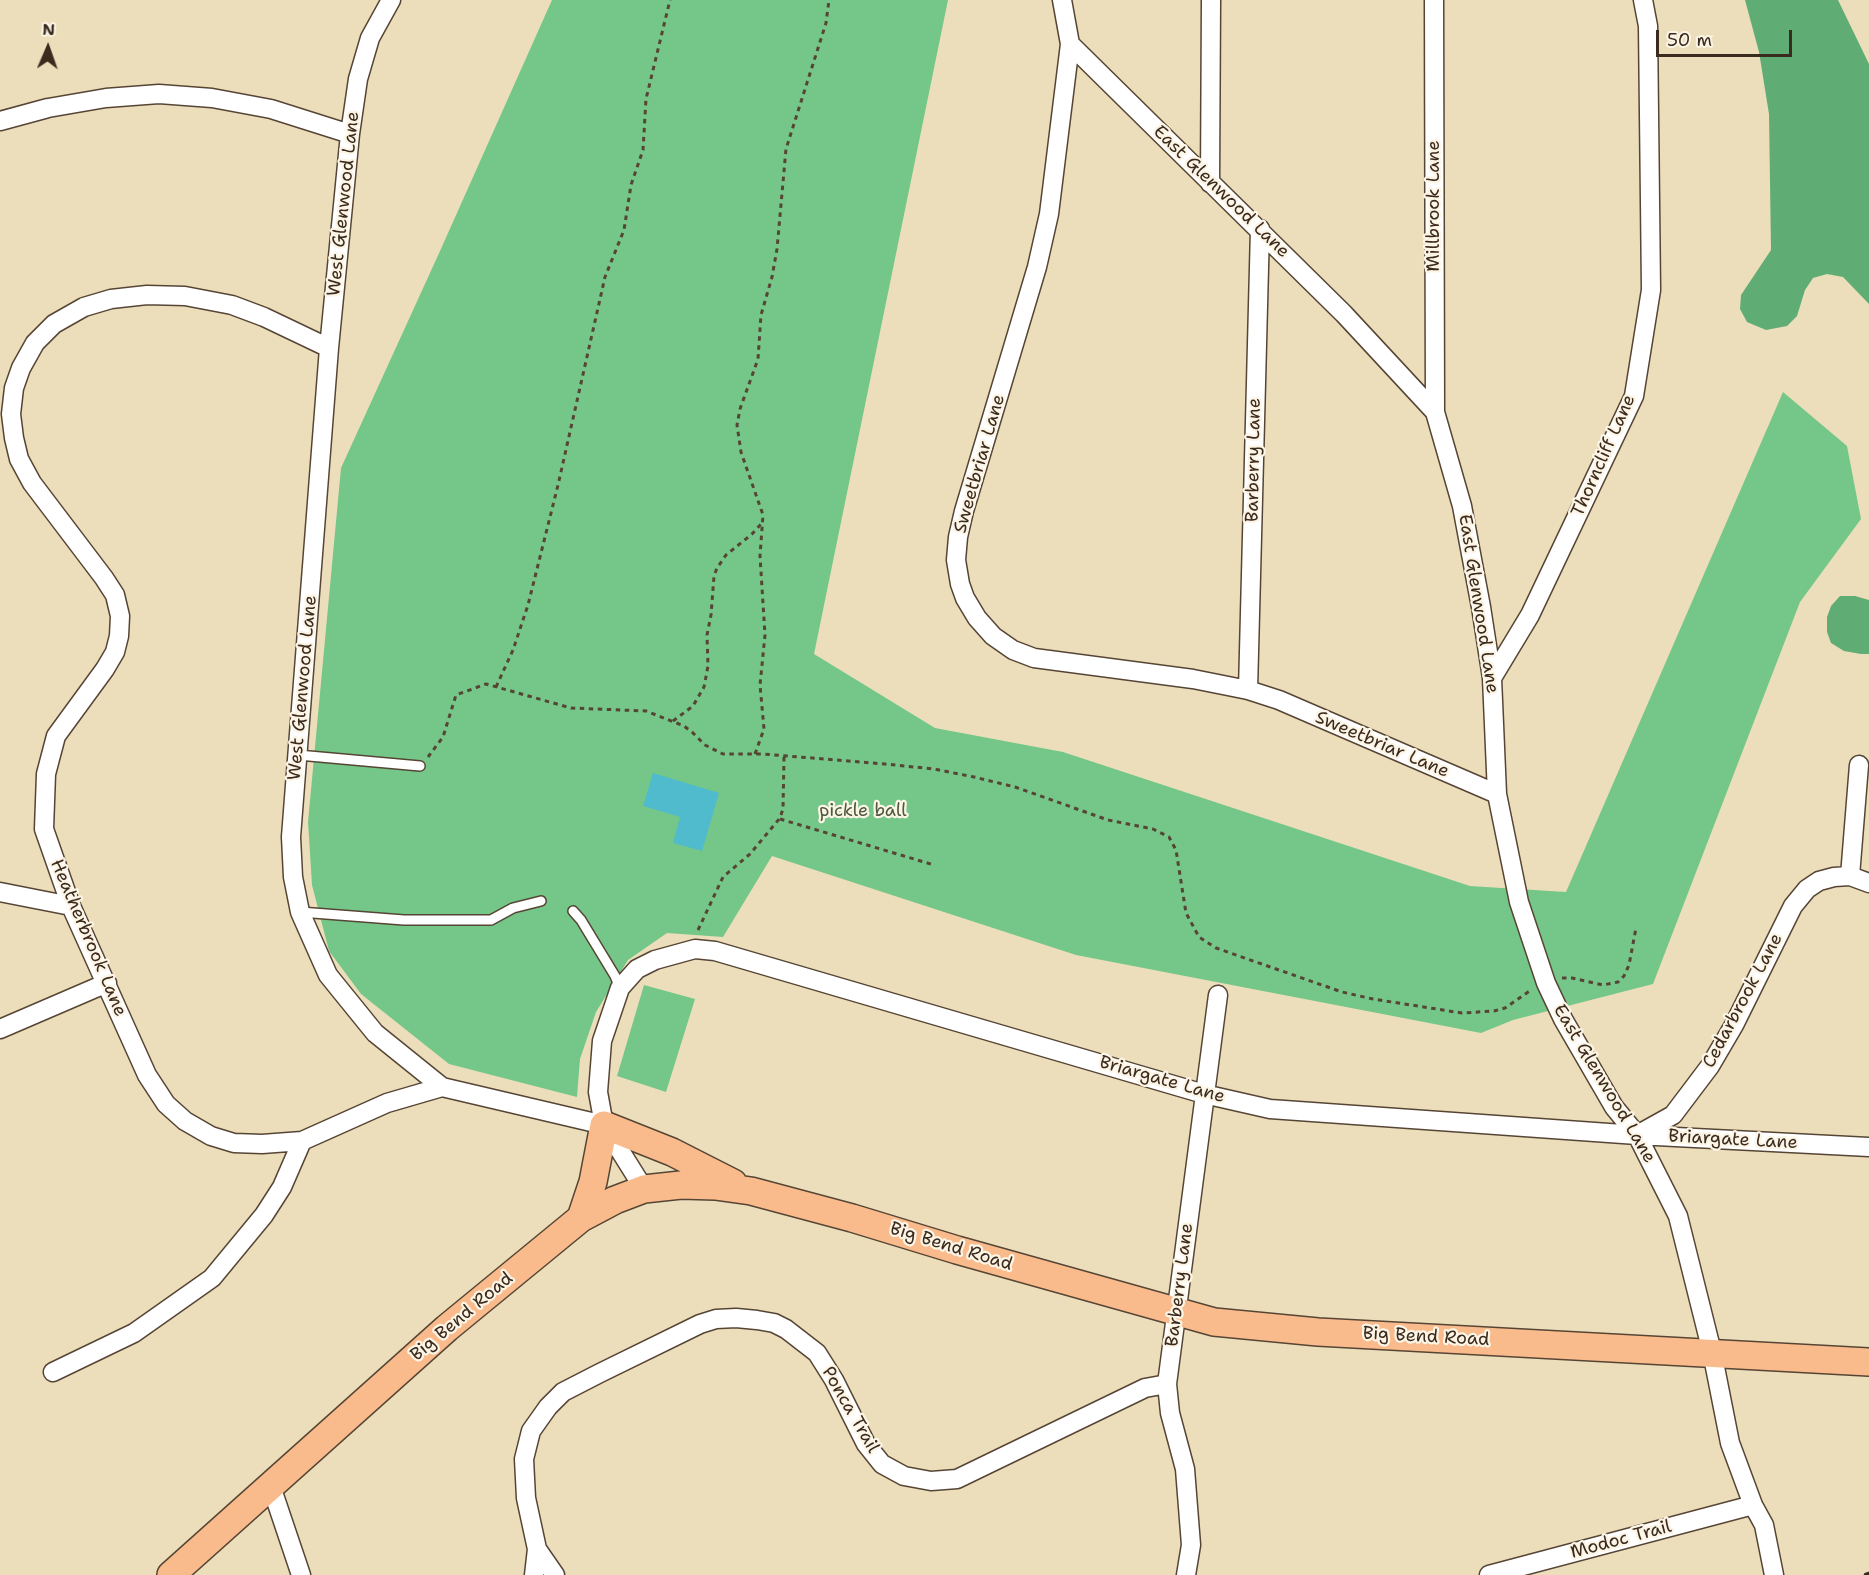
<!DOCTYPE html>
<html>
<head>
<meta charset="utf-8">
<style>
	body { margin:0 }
	#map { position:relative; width:1869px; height:1575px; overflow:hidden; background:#ecdeba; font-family:"Shantell Sans",sans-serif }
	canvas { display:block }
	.north { position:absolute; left:18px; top:18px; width:60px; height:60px; -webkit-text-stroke:4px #fcf5e5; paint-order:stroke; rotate:2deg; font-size:16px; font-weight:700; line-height:24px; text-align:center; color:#3b2a1e }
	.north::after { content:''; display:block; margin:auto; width:21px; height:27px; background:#3b2a1e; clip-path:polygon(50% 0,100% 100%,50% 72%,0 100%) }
	.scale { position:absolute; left:1656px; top:30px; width:136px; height:27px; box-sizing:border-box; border:3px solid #3b2a1e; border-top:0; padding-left:8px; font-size:18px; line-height:21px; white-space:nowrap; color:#3b2a1e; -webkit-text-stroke:4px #fcf5e5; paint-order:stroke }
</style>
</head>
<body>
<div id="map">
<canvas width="1869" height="1575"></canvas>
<div class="north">N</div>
<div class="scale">50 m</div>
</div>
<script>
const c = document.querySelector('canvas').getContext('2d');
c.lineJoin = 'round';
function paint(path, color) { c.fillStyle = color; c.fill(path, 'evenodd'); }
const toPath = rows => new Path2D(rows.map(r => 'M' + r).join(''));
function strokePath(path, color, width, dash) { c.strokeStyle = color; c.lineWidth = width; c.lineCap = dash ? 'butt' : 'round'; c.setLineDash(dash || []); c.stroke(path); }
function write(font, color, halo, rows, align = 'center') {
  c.font = font + ' "Shantell Sans",sans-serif'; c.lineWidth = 4.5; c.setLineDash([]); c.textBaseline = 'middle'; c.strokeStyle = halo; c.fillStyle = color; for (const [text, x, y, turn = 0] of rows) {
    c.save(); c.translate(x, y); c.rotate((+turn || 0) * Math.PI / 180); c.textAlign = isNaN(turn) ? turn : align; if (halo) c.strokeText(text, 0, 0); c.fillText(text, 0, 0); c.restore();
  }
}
paint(toPath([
	[552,0,948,0,814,654,935,728,1063,752,1470,886,1566,892,1783,392,1847,446,1861,519,1800,602,1653,984,1513,1020,1481,1033,1076,955,772,856,723,937,667,933,628,960,596,1012,580,1059,577,1097,449,1064,361,994,329,951,312,885,308,822,341,468,440,251],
	[644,985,695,999,666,1092,617,1076]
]), '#75c789');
paint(toPath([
	[1745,0,1838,0,1869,64,1869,304,1843,277,1827,274,1813,278,1805,290,1797,316,1787,326,1766,330,1747,322,1740,309,1741,295,1771,250,1769,114,1759,52],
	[1840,596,1855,596,1869,600,1869,654,1861,654,1844,651,1831,643,1827,632,1827,617,1831,606]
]), '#60ac75');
paint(toPath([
	[653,773,719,793,702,851,673,843,680,817,643,806]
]), '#50bbcc');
const service = toPath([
	[298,755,420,766],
	[573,911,581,920,615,976,620,988],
	[300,912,404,920,491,920,513,908,541,901]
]);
const minor = toPath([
	[391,0,370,38,358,79,350,134,329,348,291,837,293,877,300,912,328,975,375,1033,442,1087,604,1125,644,1189],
	[1062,0,1070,44,1344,314,1435,412,1462,506,1481,607,1492,678,1497,794,1519,902,1546,983,1563,1019,1614,1107,1637,1135,1678,1216,1712,1352,1730,1443,1753,1505,1764,1525,1774,1575],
	[1434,0,1435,412],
	[1070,44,1049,214,1037,267,964,511,958,537,956,560,960,584,965,598,977,618,993,636,1013,650,1034,658,1193,679,1248,690,1279,700,1497,794],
	[0,121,48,108,106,98,159,94,212,98,271,109,350,134],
	[1210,183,1211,0],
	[1492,678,1530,615,1634,396,1651,290,1648,26,1643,0],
	[1248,690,1260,229],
	[1850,876,1869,883],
	[0,892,71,906],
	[0,1029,107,983],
	[604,1125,598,1092,602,1041,620,988,637,969,655,960,695,949,715,951,1204,1094,1270,1109,1637,1135,1869,1147],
	[1637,1135,1673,1115,1710,1066,1734,1025,1793,906,1807,889,1819,881,1834,877,1850,876,1859,765],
	[302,1141,262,1144,234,1143,211,1136,185,1121,166,1104,147,1075,71,906,44,829,46,774,56,736,105,669,115,652,119,636,120,616,115,595,104,578,32,483,19,459,14,438,11,414,14,388,21,368,35,343,54,324,84,307,111,299,147,295,185,296,232,305,264,317,329,348],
	[53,1372,134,1333,212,1278,264,1215,282,1187,302,1141,387,1103,442,1087],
	[271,1486,301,1575],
	[537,1549,526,1498,524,1459,531,1431,548,1407,563,1392,600,1373,700,1324,716,1319,736,1318,757,1320,774,1323,786,1329,817,1353,834,1380,866,1444,882,1464,904,1476,931,1481,957,1479,1145,1388,1167,1384],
	[534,1575,537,1549,555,1575],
	[1186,1575,1191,1545,1185,1469,1170,1413,1167,1384,1218,995],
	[1489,1575,1753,1505]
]);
const primary = toPath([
	[581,1218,593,1182,604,1125,672,1152,733,1183],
	[171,1575,447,1328,581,1218,615,1200,644,1189,681,1185,715,1186,751,1191,852,1218,957,1250,1214,1322,1318,1332,1869,1362]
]);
strokePath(service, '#564535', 12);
strokePath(minor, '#564535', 21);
strokePath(primary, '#564535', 30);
strokePath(toPath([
	[496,687,513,650,528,605,558,485,605,277,624,230,631,185,643,150,646,99,670,0],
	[673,721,693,706,704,687,708,666,707,635,711,615,714,576,717,568,726,555,752,534,762,523],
	[755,754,764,729,760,685,765,635,760,556,763,515,741,452,737,425,740,409,758,359,761,315,772,277,777,249,786,149,826,23,829,0],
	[428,757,443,737,456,695,486,684,571,708,646,711,684,726,693,733,705,745,723,754,763,754,885,764,934,769,974,777,1015,787,1108,820,1153,829,1169,837,1176,850,1186,913,1199,937,1216,948,1342,992,1373,999,1462,1013,1494,1011,1505,1008,1531,990],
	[780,819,934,865],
	[698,930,723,877,750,854,780,818,783,809,784,757],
	[1562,978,1572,978,1603,985,1618,982,1624,976,1629,965,1636,928]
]), '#564535', 3, [4.5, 4.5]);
strokePath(service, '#fff', 9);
strokePath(minor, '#fff', 18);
strokePath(primary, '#fabb8c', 27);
strokePath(toPath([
	[1866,1575,1869,1574]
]), '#3b2a1e', 4.5);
write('18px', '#3b2a1e', '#fcf5e5', [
	["East Glenwood Lane",1221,192,44],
	["West Glenwood Lane",344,204,-84],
	["Millbrook Lane",1434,206,-90],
	["Thorncliff Lane",1604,456,-66],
	["Barberry Lane",1254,460,-89],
	["Sweetbriar Lane",980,464,-74],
	["East Glenwood Lane",1478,604,81],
	["West Glenwood Lane",303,688,-85],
	["Sweetbriar Lane",1382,745,23],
	["Heatherbrook Lane",88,938,67],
	["Cedarbrook Lane",1743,1001,-62],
	["Briargate Lane",1162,1080,16],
	["East Glenwood Lane",1604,1084,59],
	["Briargate Lane",1733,1140,3],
	["Big Bend Road",951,1247,17],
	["Barberry Lane",1180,1285,-83],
	["Big Bend Road",462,1317,-40],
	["Big Bend Road",1426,1337,3],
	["Ponca Trail",850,1410,60],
	["Modoc Trail",1621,1540,-15]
]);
write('18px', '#4c593e', '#fcf5e5', [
	["pickle ball",863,811]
]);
</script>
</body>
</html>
